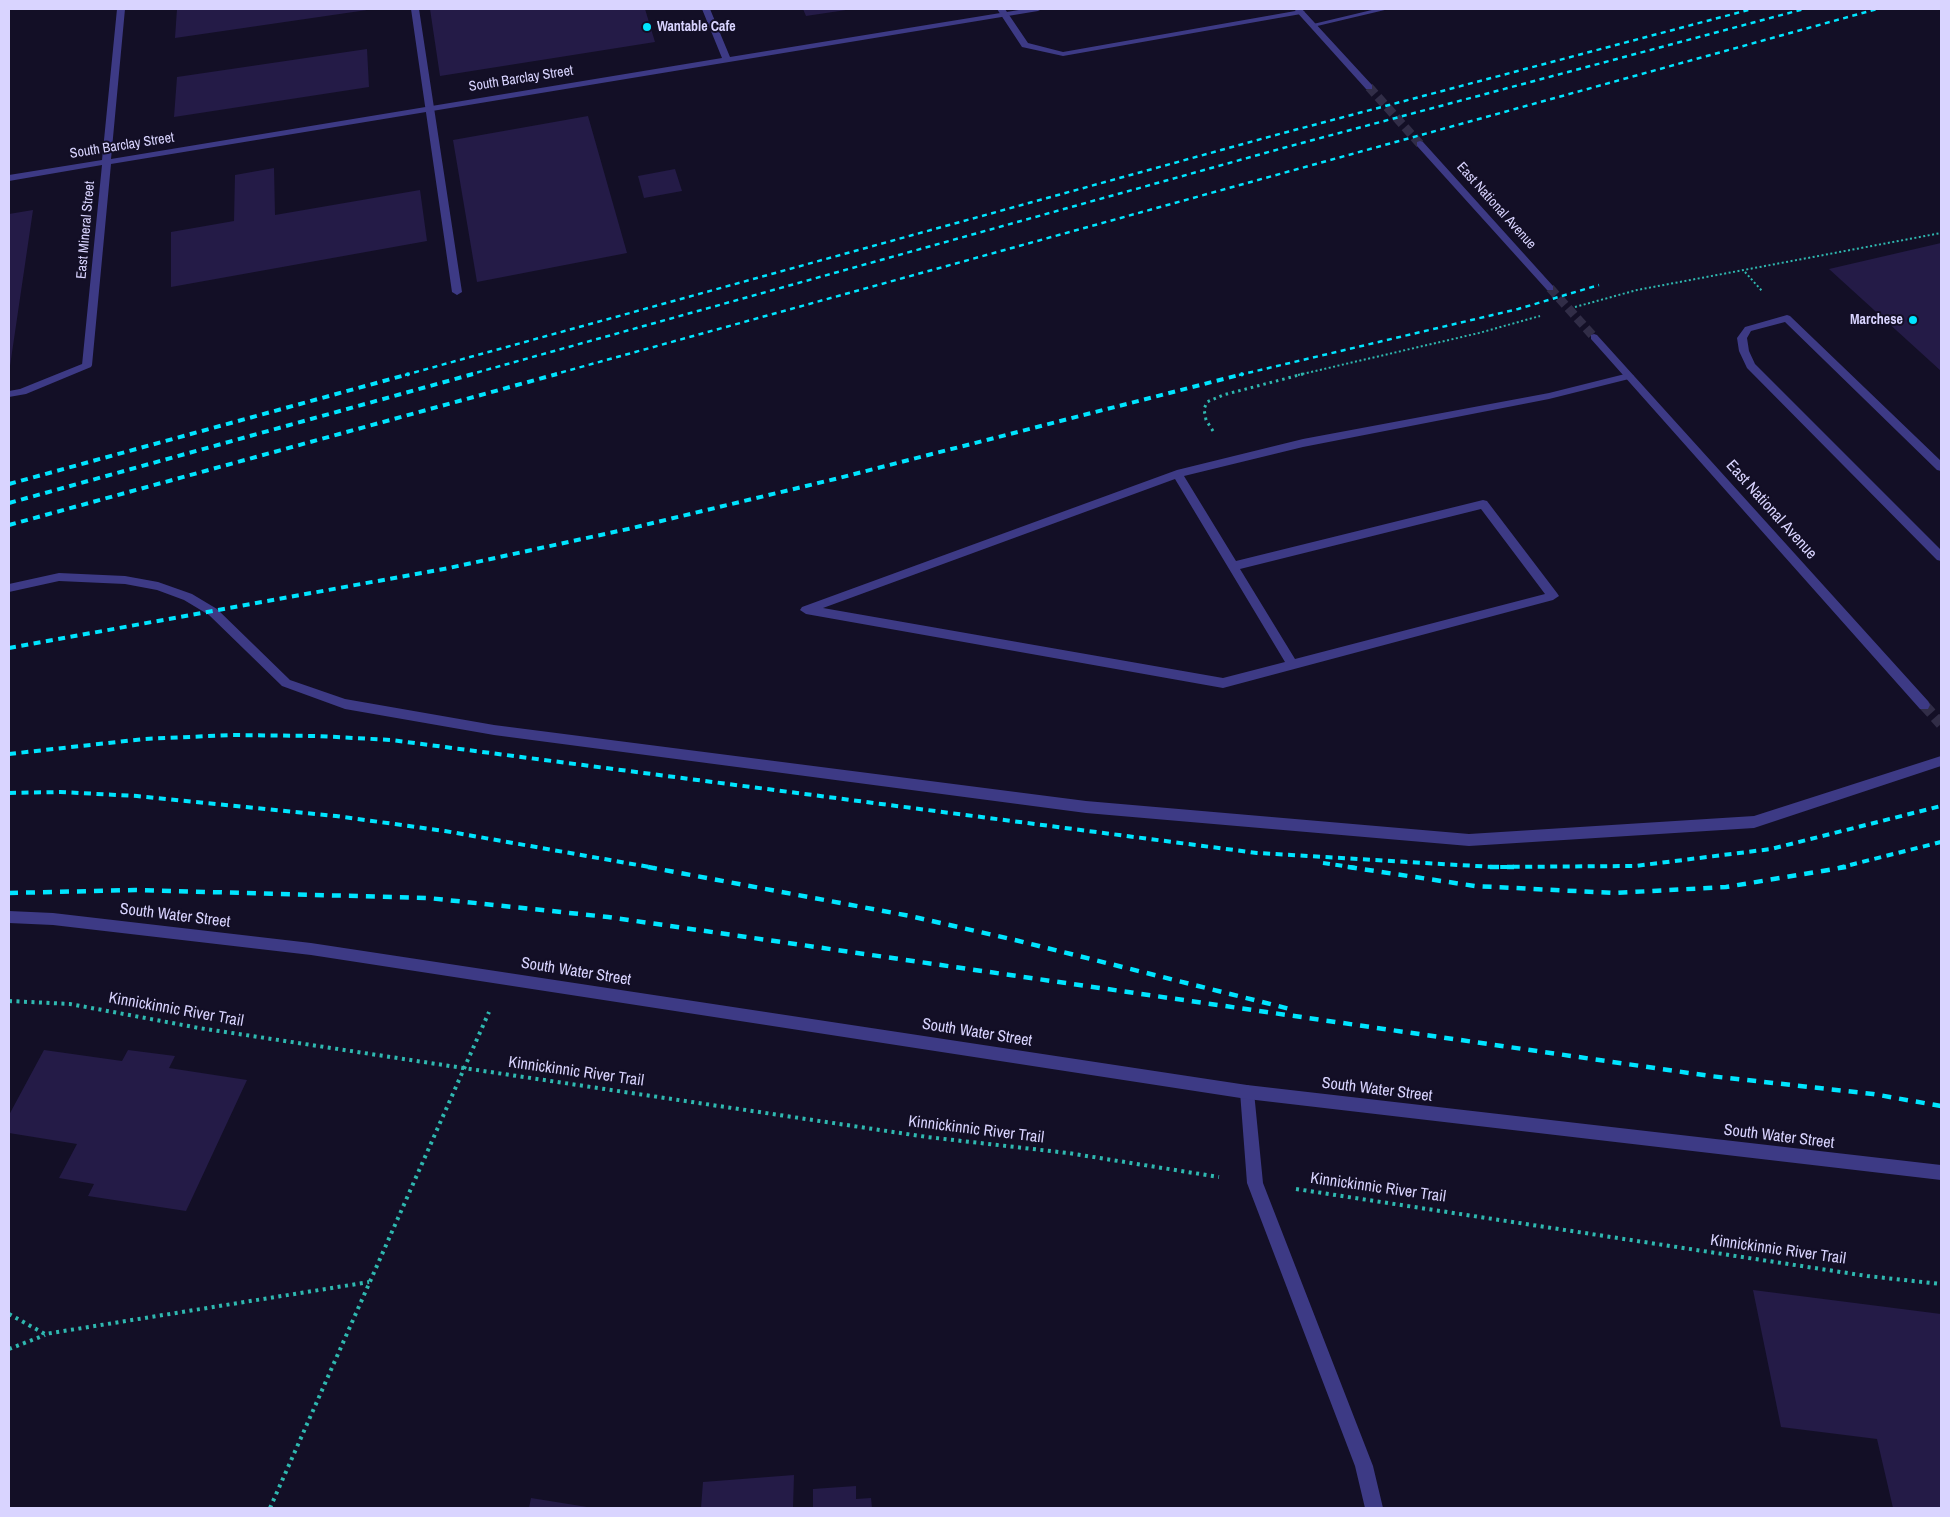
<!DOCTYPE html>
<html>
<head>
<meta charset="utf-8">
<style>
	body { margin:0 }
	#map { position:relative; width:1950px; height:1517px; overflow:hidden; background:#130f26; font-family:"Archivo Narrow",sans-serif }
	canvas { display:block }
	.frame { position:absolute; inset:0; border:10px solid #d9d4ff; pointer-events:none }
</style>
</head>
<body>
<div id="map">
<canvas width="1950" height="1517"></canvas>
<div class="frame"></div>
</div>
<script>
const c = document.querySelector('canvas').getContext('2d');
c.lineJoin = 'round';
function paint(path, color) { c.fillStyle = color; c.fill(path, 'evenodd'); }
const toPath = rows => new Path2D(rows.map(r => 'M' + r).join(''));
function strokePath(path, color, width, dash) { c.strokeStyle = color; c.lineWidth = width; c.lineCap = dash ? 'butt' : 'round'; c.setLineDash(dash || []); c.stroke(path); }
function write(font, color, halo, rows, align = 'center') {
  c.font = font + ' "Archivo Narrow",sans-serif'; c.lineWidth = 4; c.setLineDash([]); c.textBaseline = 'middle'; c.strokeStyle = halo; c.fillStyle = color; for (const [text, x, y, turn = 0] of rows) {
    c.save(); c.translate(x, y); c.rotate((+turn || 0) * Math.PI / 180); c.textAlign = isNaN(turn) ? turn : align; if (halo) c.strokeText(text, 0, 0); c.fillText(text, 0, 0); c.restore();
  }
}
paint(toPath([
	[177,9,367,9,367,10,175,38],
	[430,9,645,9,655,42,440,76],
	[803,9,846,9,846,10,806,16],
	[367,49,369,87,174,117,177,77],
	[588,116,627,253,477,282,453,140],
	[274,168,275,215,420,190,427,241,171,287,171,232,234,221,235,175],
	[675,169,682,191,644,198,638,176],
	[33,210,10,366,9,366,9,214],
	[1941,243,1941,371,1829,269],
	[44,1050,122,1061,128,1050,175,1056,169,1068,247,1080,186,1211,88,1196,94,1184,59,1178,77,1144,9,1133,9,1115],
	[1753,1290,1941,1314,1941,1508,1893,1508,1877,1439,1781,1427],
	[794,1475,793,1508,701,1508,703,1482],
	[856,1486,856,1499,871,1498,872,1508,813,1508,813,1489],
	[531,1498,587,1507,587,1508,529,1508]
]), '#241b47');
strokePath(toPath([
	[1369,87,1420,144],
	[1550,288,1594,337]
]), '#312d47', 9, [9, 4.5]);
strokePath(toPath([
	[1924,705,1941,724]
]), '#312d47', 11, [11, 5.5]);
strokePath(toPath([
	[1745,272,1762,291],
	[1575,307,1637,290,1941,233],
	[1298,375,1479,333,1540,316]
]), '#2fb8b0', 2, [2, 2.5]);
strokePath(toPath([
	[1213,431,1206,420,1204,409,1207,402,1223,395,1303,374]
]), '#2fb8b0', 3, [2.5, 4]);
strokePath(toPath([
	[9,1001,70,1004,199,1028,450,1066,927,1137,1068,1153,1219,1177],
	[1296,1189,1867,1276,1941,1284],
	[9,1314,45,1334,369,1282],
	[9,1349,45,1335],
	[270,1508,489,1012]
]), '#2fb8b0', 4, [3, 4.5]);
paint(toPath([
	[411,9,419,9,462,292,457,295,452,292,411,9],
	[997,9,1005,9,1028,43,1063,52,1301,10,1305,12,1301,14,1063,56,1022,47,997,9],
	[1376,9,1389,9,1313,27,1309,25,1376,9],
	[1787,315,1790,316,1941,461,1941,471,1937,470,1785,322,1751,331,1747,338,1749,351,1755,364,1941,550,1941,561,1937,560,1747,368,1739,351,1737,338,1745,327,1787,315],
	[87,362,92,365,91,367,26,394,9,397,9,391,20,389,87,362],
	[1629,373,1634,376,1633,378,1549,399,1303,447,1184,476,1236,561,1483,500,1487,501,1557,593,1559,596,1553,600,1223,688,806,614,800,610,802,607,1177,470,1303,439,1549,393,1629,373],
	[1175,479,1285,662,1223,678,823,608,1175,479],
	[1481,509,1545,594,1295,659,1240,569,1481,509],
	[59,573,125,576,158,582,192,594,217,609,290,680,345,699,494,725,1086,801,1469,834,1754,816,1941,756,1941,766,1754,828,1469,846,1086,813,494,735,345,709,282,686,209,615,184,600,157,590,125,584,59,581,9,592,9,584,59,573],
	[1247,1085,1252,1087,1254,1092,1263,1183,1373,1466,1383,1508,1365,1508,1355,1466,1247,1183,1240,1092,1242,1087,1247,1085]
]), '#3d3a85');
paint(toPath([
	[117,9,125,9,111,159,722,58,702,9,710,9,730,57,1025,9,1042,9,1038,11,111,164,92,365,87,368,82,365,102,165,9,181,9,175,102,160,117,9],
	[1294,9,1302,9,1372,85,1372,89,1366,89,1294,9],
	[1420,141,1423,142,1553,286,1553,290,1547,290,1417,146,1417,142,1420,141],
	[1594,334,1597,335,1928,701,1930,705,1928,709,1920,709,1591,339,1591,335,1594,334],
	[9,911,53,913,311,943,1247,1085,1941,1165,1941,1180,1247,1099,311,955,53,925,9,923,9,911]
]), '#3d3a85');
strokePath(toPath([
	[405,375,1272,136,1752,9],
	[468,375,1283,148,1804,9],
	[552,375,1877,9],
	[1239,375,1518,309,1599,285]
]), '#00e5ff', 2.5, [5, 4.5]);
strokePath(toPath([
	[9,484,409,374],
	[9,503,473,374],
	[9,525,557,374],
	[9,648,449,568,628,529,835,479,1243,374],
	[9,754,144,739,233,735,318,736,391,740,1257,853,1493,867,1635,866,1771,849,1941,806],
	[9,793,60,792,137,796,336,816,445,831,655,868],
	[1323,863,1357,868],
	[1838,868,1941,842]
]), '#00e5ff', 4, [7, 5.5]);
strokePath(toPath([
	[648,867,910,916,1015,940,1290,1009],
	[1348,867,1475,886,1614,893,1726,887,1846,867],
	[1490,867,1514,867],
	[9,893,135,890,428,898,608,917,1710,1076,1873,1094,1941,1106]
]), '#00e5ff', 4.5, [9, 8]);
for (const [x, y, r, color] of [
	[647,27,5,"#00e5ff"],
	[1913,320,5,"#00e5ff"]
]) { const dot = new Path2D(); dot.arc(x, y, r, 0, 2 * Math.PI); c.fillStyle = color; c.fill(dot); strokePath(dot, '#130f26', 2); }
write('bold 14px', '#d9d4ff', '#130f26', [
	["Wantable Cafe",657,27],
	["Marchese",1903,320,"right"]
], 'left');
write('14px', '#d9d4ff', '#130f26', [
	["South Barclay Street",521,79,-9],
	["South Barclay Street",122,146,-9],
	["East National Avenue",1496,206,48],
	["East Mineral Street",86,230,-85]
]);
write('16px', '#d9d4ff', '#130f26', [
	["East National Avenue",1771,510,48],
	["South Water Street",175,916,7],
	["South Water Street",576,972,9],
	["Kinnickinnic River Trail",176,1010,10],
	["South Water Street",977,1033,9],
	["Kinnickinnic River Trail",576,1072,8],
	["South Water Street",1377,1090,7],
	["Kinnickinnic River Trail",976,1130,7],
	["South Water Street",1779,1137,7],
	["Kinnickinnic River Trail",1378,1188,8],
	["Kinnickinnic River Trail",1778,1250,8]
]);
</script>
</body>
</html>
